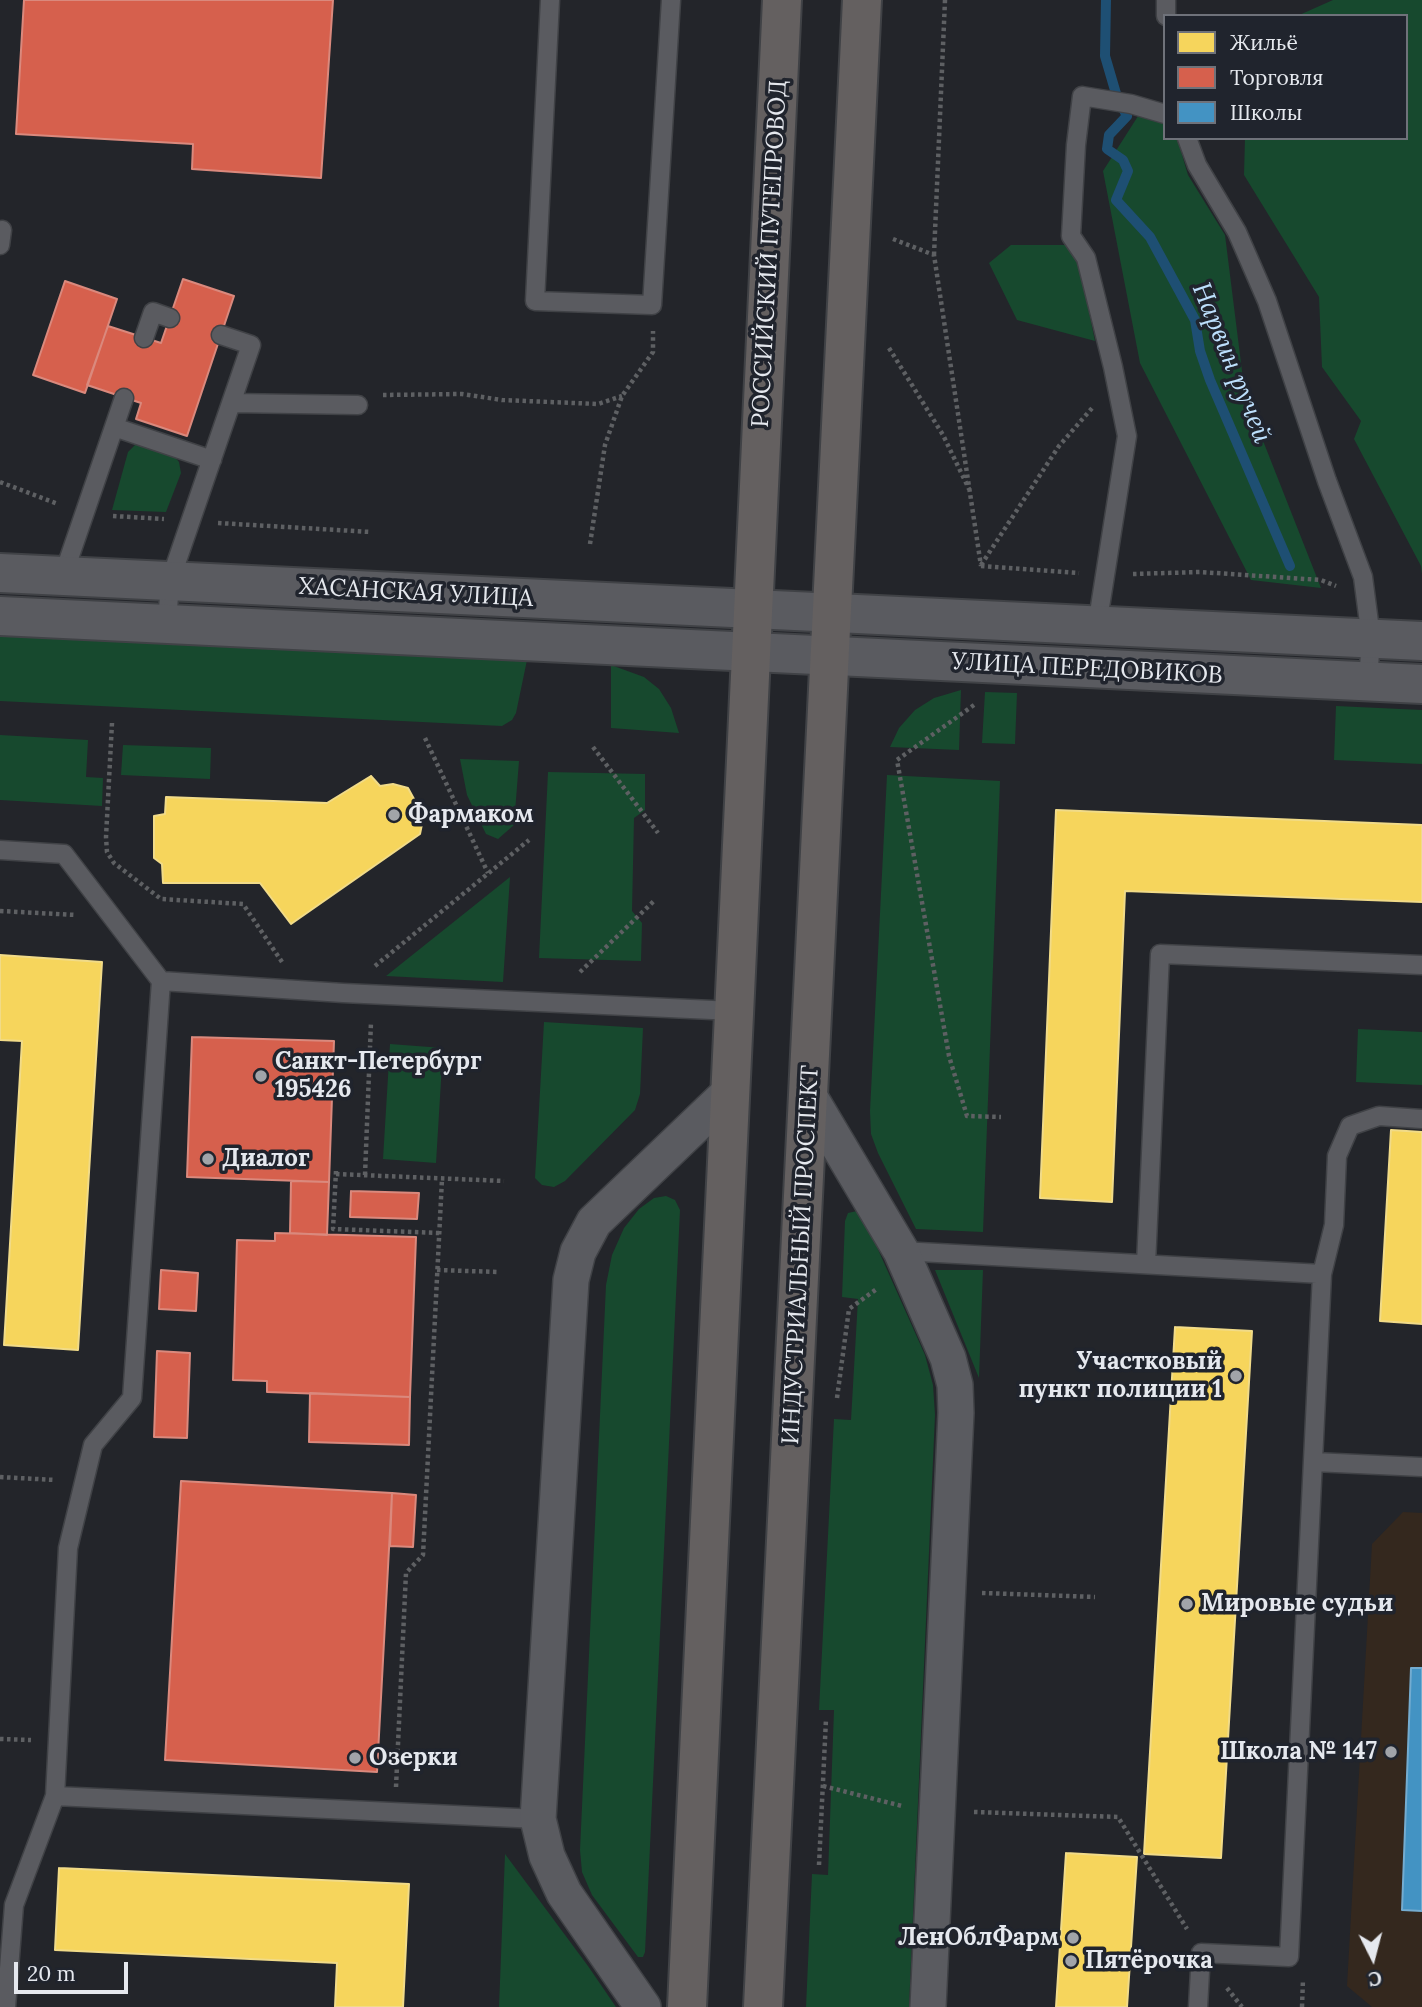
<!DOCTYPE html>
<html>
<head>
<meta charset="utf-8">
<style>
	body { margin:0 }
	#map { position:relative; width:1422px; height:2007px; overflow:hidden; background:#23252a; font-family:Lora,serif }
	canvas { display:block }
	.legend { position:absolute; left:1163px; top:14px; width:245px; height:126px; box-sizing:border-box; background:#20242d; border:2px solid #6f727a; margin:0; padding:9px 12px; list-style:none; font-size:21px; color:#e5e8ee }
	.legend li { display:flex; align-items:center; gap:14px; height:35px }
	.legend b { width:35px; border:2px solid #6f727a }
	.north { position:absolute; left:1338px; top:1923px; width:70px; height:70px; -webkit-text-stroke:5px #20242d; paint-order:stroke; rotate:174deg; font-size:19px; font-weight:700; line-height:28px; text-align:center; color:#e5e8ee }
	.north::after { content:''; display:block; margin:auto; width:24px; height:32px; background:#e5e8ee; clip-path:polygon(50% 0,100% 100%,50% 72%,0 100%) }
	.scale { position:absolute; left:14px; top:1962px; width:114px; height:32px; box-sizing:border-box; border:4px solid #e5e8ee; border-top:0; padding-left:9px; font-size:21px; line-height:24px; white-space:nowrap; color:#e5e8ee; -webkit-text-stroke:5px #20242d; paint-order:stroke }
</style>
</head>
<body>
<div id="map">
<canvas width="1422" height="2007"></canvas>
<ul class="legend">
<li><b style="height:19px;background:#f6d55c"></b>Жильё</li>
<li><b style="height:19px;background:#d6604d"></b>Торговля</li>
<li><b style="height:19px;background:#4393c3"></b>Школы</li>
</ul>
<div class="north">С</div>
<div class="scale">20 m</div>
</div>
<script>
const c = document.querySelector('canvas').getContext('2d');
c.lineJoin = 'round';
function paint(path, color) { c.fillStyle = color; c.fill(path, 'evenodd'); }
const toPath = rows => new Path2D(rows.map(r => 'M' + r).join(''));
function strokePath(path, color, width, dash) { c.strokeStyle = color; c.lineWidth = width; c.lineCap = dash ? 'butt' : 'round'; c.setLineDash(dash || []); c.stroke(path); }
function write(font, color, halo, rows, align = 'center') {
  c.font = font + ' Lora,serif'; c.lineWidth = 7; c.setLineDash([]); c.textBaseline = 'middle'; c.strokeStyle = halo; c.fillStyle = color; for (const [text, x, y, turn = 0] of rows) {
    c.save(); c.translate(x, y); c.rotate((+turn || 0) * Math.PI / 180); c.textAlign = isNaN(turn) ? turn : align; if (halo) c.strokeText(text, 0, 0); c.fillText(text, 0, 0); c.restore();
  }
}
paint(toPath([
	[1403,1512,1422,1513,1422,2007,1372,2007,1347,1986,1372,1544]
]), '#34281e');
paint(toPath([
	[1333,0,1422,0,1422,574,1421,566,1354,439,1361,421,1322,367,1319,297,1244,175,1245,138,1406,138,1406,16,1297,16],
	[1140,113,1165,123,1165,138,1177,138,1188,175,1225,235,1245,395,1321,588,1251,580,1140,363,1103,171],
	[1011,245,1066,245,1078,259,1095,341,1017,320,989,263],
	[135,445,144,445,173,455,179,462,181,473,166,512,112,510,128,452],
	[0,634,527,660,516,713,512,720,502,726,0,701],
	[611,665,644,677,659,689,671,708,679,733,611,728],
	[961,690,959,750,890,747,899,728,915,710,934,698],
	[985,692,1017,693,1015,744,982,743],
	[1336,706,1422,710,1422,764,1334,760],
	[0,735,88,740,86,777,103,778,102,806,0,800],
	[123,745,211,748,210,779,121,775],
	[460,759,519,761,514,825,498,839,486,834,467,795],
	[548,772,645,774,645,810,634,818,632,911,642,923,641,961,539,958],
	[887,775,1000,781,983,1232,916,1229,878,1153,871,1134,870,1111],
	[510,877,503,982,386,976],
	[544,1022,643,1028,640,1094,635,1110,565,1181,554,1187,542,1185,535,1178],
	[1358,1029,1422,1032,1422,1085,1356,1082],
	[390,1044,443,1048,436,1163,383,1159],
	[666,1196,675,1200,680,1210,645,1952,643,1957,638,1957,592,1895,582,1872,580,1850,606,1285,612,1255,624,1228,639,1209,654,1198],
	[857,1211,864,1218,925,1355,933,1385,935,1415,909,2007,806,2007,812,1874,828,1875,834,1710,819,1710,834,1419,851,1420,858,1299,842,1297,845,1221,848,1213],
	[935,1270,983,1270,979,1378],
	[505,1854,588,1966,616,2007,499,2007]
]), '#17492e');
const homes = toPath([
	[371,776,380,786,393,784,408,788,420,810,422,824,420,834,291,924,260,883,163,883,162,864,154,858,154,816,165,814,166,797,327,803,371,776],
	[1056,810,1422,825,1422,902,1125,891,1112,1202,1040,1198,1056,810],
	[0,955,102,962,78,1350,4,1345,22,1041,0,1040,0,955],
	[1391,1130,1422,1132,1422,1324,1380,1321,1391,1130],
	[1175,1327,1252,1331,1221,1858,1144,1854,1175,1327],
	[1066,1853,1137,1857,1127,2007,1056,2007,1066,1853],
	[59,1868,409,1884,403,2007,335,2007,337,1963,55,1950,59,1868]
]);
paint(homes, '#f6d55c');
strokePath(homes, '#f1db88', 2);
const shops = toPath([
	[24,0,333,0,321,178,192,169,193,144,16,134,24,0],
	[183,279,234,296,187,436,136,419,141,403,87,385,108,326,161,343,183,279],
	[65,281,117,299,85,393,33,375,65,281],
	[192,1037,334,1041,329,1182,187,1177,192,1037],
	[291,1181,329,1182,327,1235,290,1233,291,1181],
	[351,1191,419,1193,417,1219,350,1217,351,1191],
	[275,1233,416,1237,410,1397,267,1392,267,1381,233,1380,237,1240,275,1241,275,1233],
	[161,1270,198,1273,196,1311,159,1309,161,1270],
	[157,1351,190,1353,187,1438,154,1437,157,1351],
	[310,1393,410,1397,409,1445,309,1442,310,1393],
	[181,1481,392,1493,377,1772,165,1760,181,1481],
	[392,1493,416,1495,413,1547,390,1546,392,1493]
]);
paint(shops, '#d6604d');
strokePath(shops, '#da897d', 2);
const schools = toPath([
	[1411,1668,1422,1668,1422,1911,1402,1910,1411,1668]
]);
paint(schools, '#4393c3');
strokePath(schools, '#74acd0', 2);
strokePath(toPath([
	[1106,0,1105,56,1117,97,1127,116,1109,135,1107,149,1123,160,1128,171,1116,200,1150,237,1195,320,1200,351,1210,380,1290,566]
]), '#1e4f73', 10);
const service = toPath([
	[550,0,535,301,652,305,671,0],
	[1166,0,1166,16],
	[1187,138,1197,165,1237,232,1267,301,1327,481,1363,577,1371,638,1368,682],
	[0,245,2,230],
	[144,338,153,312,170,318],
	[232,403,358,405],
	[114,427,212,460],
	[63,576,124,398],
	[167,624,170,581,251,345,221,335],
	[1097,626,1127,436,1113,367,1086,258,1071,236,1076,145,1082,96,1131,104,1165,114],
	[0,850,64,854,161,981,132,1398,93,1445,68,1548,55,1796,14,1905,6,2007],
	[161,981,343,993,734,1011],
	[901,1251,1322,1274],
	[1146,1264,1160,954,1422,965],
	[1314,1462,1422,1467],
	[55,1796,538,1819],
	[1198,2007,1201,1953,1289,1957,1322,1274,1334,1225,1337,1156,1350,1126,1379,1116,1422,1119]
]);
const minor = toPath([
	[809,1096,901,1251,948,1358,955,1385,956,1413,928,2007],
	[643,2007,564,1893,547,1856,538,1819,571,1280,578,1252,594,1222,731,1091]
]);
const tertiary = toPath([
	[0,573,1422,641],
	[0,616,1422,684]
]);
const primary = toPath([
	[687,2007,782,0],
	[763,2007,862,0]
]);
strokePath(service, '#404246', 21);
strokePath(minor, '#404246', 38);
strokePath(tertiary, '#404246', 42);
strokePath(primary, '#404246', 42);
strokePath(toPath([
	[893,239,934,255,981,566],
	[934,255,945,0],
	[889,348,943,435,969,489],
	[383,395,462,394,502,400,598,404,622,396],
	[0,482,58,504],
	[113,516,164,519],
	[218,523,371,532],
	[590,544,605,445,622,396,653,352,653,331],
	[981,565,1059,446,1093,407],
	[981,566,1079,573],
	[1133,574,1200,572,1321,580,1336,586],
	[974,705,897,760,949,1056,967,1116,1001,1117],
	[112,723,106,837,107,852,114,863,161,899,243,904,282,962],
	[425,738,488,873],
	[593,747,658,833],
	[0,911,76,915],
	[375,966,529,840],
	[580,972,655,900],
	[336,1171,333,1229,439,1233],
	[336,1174,504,1181],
	[365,1175,371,1022],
	[437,1270,499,1272],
	[837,1398,849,1309,878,1288],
	[0,1477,55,1480],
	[982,1593,1095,1597],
	[0,1739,31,1740],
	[823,1786,902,1806],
	[396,1787,406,1573,423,1555,442,1179],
	[974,1812,1118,1817,1187,1929],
	[819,1865,826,1719],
	[1227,1988,1242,2007],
	[1302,2007,1303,1979]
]), '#5e6063', 4.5, [3.5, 3.5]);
strokePath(service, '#5a5b60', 18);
strokePath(minor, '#5a5b60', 35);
strokePath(tertiary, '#5a5b60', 38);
strokePath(primary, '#646060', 38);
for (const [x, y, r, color] of [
	[394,815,7,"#a1a4a9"],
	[261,1076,7,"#a1a4a9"],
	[208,1159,7,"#a1a4a9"],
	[1236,1376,7,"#a1a4a9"],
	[1187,1604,7,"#a1a4a9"],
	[1391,1752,7,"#a1a4a9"],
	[355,1758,7,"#a1a4a9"],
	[1073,1938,7,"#a1a4a9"],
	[1071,1961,7,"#a1a4a9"]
]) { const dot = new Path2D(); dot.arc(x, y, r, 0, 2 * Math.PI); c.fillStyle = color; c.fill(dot); strokePath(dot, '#20242d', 2.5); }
write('24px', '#e5e8ee', '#20242d', [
	["РОССИЙСКИЙ ПУТЕПРОВОД",770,254,-87],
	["ХАСАНСКАЯ УЛИЦА",416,593,3],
	["УЛИЦА ПЕРЕДОВИКОВ",1087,669,3],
	["ИНДУСТРИАЛЬНЫЙ ПРОСПЕКТ",801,1255,-87]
]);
write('bold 24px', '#e5e8ee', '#20242d', [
	["Фармаком",408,815],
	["Санкт-Петербург",275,1062],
	["195426",275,1090],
	["Диалог",222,1159],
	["Участковый",1222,1362,"right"],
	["пункт полиции 1",1222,1390,"right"],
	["Мировые судьи",1201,1604],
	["Школа № 147",1377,1752,"right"],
	["Озерки",369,1758],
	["ЛенОблФарм",1059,1938,"right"],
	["Пятёрочка",1085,1961]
], 'left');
write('italic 26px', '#bde0fd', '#20242d', [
	["Нарвин ручей",1231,363,68]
]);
</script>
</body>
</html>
